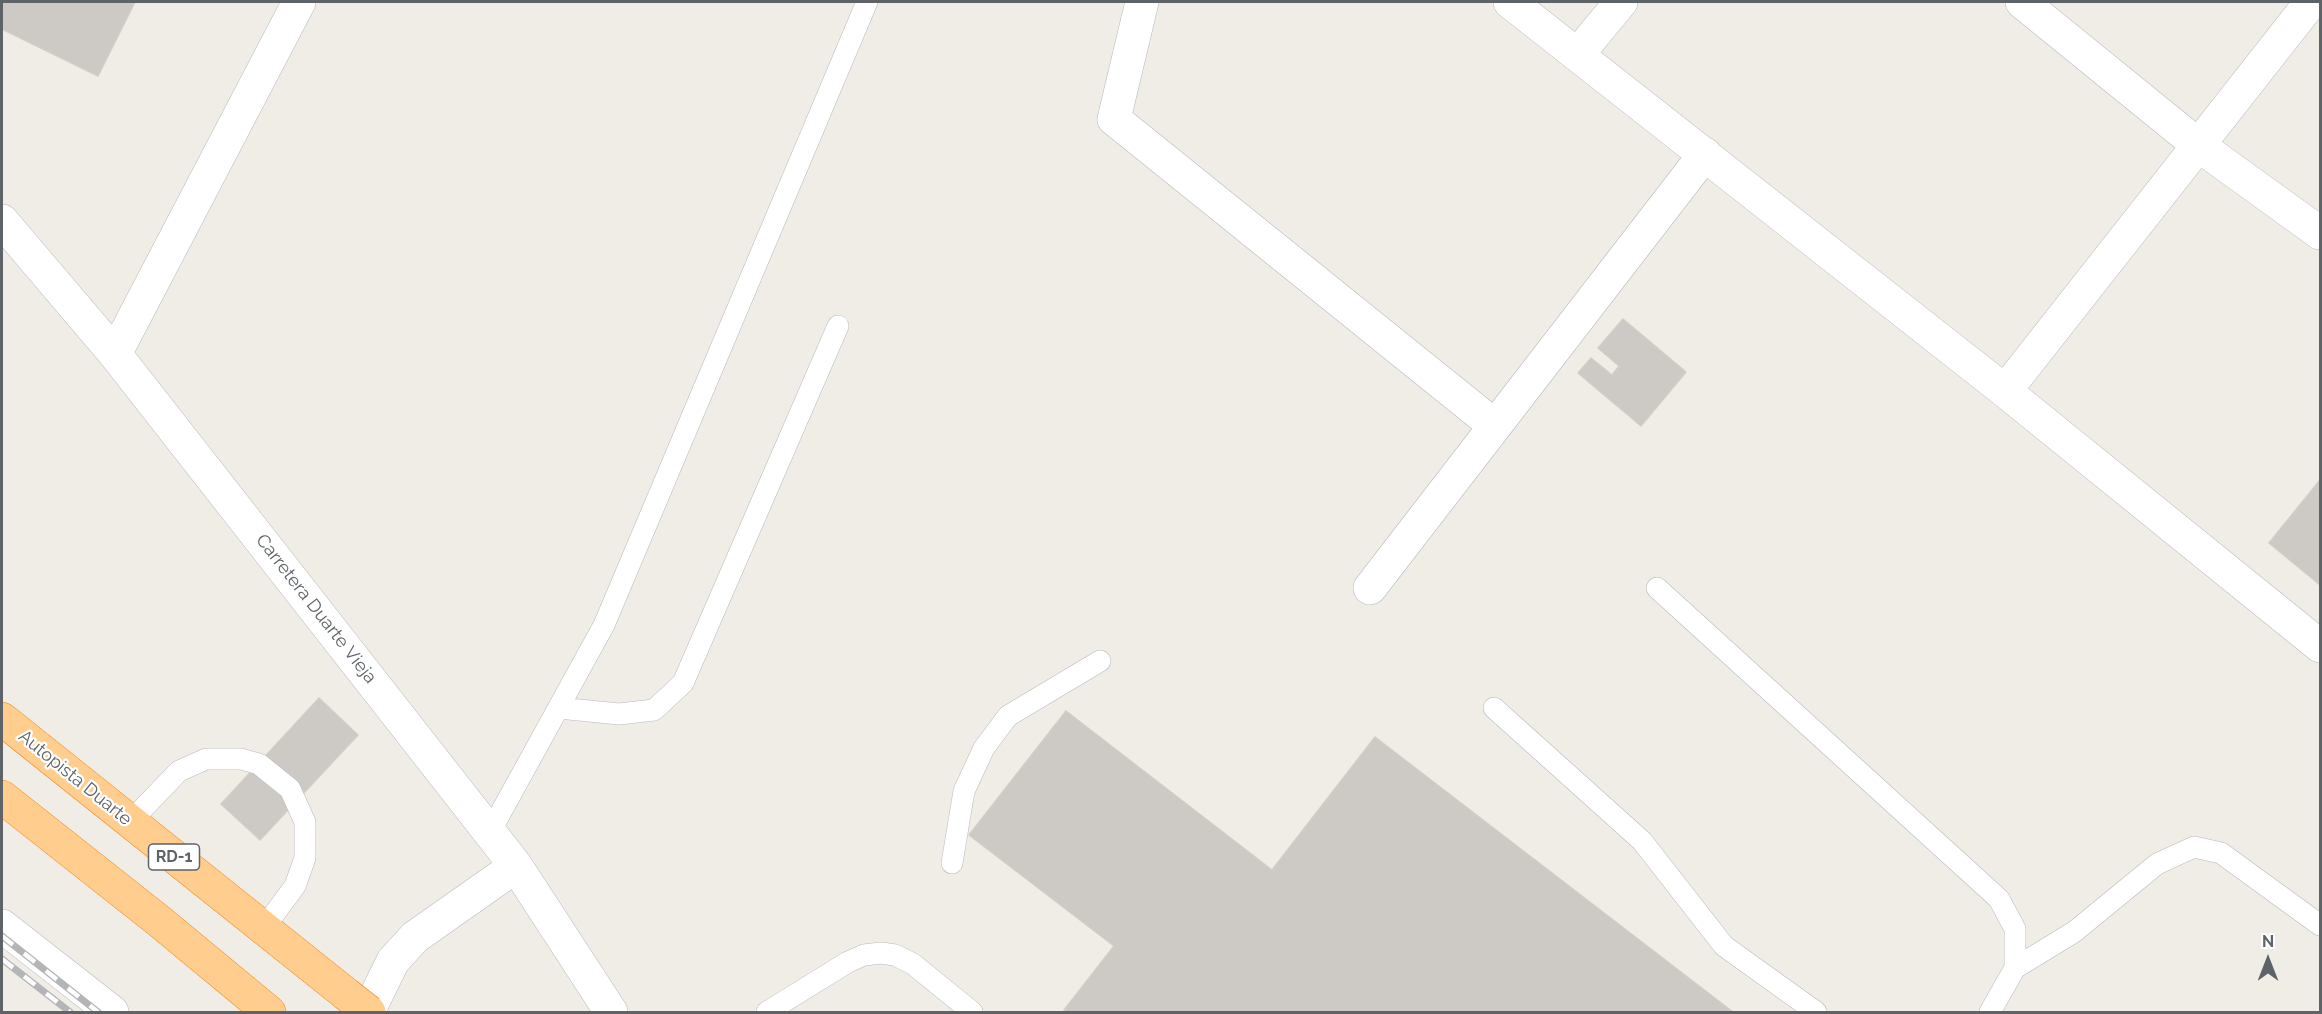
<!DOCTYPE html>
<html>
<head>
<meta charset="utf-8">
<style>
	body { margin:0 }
	#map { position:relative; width:2322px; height:1014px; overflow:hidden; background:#f0ece6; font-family:Raleway,sans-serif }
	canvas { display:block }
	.frame { position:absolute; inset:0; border:3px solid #5d6367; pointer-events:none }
	.north { position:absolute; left:2238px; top:930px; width:60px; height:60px; -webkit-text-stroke:4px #fff; paint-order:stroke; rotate:0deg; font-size:16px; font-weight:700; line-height:24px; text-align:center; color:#5d6367 }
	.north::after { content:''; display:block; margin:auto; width:21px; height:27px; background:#5d6367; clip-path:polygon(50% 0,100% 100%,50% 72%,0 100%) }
</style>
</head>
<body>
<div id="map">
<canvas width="2322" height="1014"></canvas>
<div class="frame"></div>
<div class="north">N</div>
</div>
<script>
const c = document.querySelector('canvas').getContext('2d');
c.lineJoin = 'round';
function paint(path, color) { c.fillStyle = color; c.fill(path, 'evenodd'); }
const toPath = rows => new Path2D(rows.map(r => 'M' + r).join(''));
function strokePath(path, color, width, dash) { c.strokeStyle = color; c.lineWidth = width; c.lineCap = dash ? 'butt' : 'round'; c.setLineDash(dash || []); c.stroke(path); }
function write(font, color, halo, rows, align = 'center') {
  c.font = font + ' Raleway,sans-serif'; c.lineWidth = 4.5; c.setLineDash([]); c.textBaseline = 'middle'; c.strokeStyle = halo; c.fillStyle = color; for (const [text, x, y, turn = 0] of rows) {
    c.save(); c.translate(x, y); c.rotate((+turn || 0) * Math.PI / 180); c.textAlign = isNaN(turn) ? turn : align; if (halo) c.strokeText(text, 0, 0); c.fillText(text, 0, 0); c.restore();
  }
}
const building = toPath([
	[2,2,135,2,98,76,2,29,2,2],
	[1623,319,1686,372,1641,426,1578,373,1591,358,1612,375,1619,366,1598,348,1623,319],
	[2320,480,2320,585,2269,543,2320,480],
	[319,698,358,735,260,840,221,804,319,698],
	[1066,711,1272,870,1375,737,1733,1012,1066,1012,1064,1010,1114,946,969,835,1066,711]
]);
paint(building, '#cdc9c5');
strokePath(building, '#d5ccc4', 1.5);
const service = toPath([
	[1657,588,1999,899,2015,929,2015,968,1990,1012],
	[559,708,619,714,654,710,683,683,838,326],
	[1494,708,1642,841,1724,946,1816,1012],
	[130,822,179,771,206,759,241,759,259,764,290,789,305,822,305,858,295,886,263,929],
	[490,832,604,625,867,2],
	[952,863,964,791,984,748,1008,716,1100,661],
	[2015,968,2074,932,2157,864,2194,847,2221,853,2320,925],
	[767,1012,848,962,864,955,881,953,895,955,913,964,972,1012]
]);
const minor = toPath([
	[1142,2,1114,119,1495,426],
	[1510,2,2005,391,2320,646],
	[2022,2,2198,145,2320,233],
	[1577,55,1621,2],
	[2,221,115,354,516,866,611,1012],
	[115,354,299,2],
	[2005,391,2311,2],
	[1370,588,1705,154],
	[368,1012,393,961,415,937,516,866]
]);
const tertiary = toPath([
	[2,926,112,1012]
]);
const motorway = toPath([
	[2,719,346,994],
	[2,797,159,921,269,1012]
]);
strokePath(service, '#b6babd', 22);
strokePath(minor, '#b6babd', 34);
strokePath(tertiary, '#b6babd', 34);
strokePath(motorway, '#f67b00', 34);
strokePath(service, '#fff', 21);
strokePath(minor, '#fff', 33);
strokePath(tertiary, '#fff', 33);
strokePath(motorway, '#ffcd8e', 33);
const rail = toPath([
	[2,936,98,1012],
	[2,959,70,1012]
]);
strokePath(rail, '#b4b5b6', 7);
strokePath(rail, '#fff', 4.5, [14]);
const motorwayBridge = toPath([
	[346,994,369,1012]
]);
strokePath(motorwayBridge, '#f67b00', 34, []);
strokePath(motorwayBridge, '#ffcd8e', 33);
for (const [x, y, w] of [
	[174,857,51]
]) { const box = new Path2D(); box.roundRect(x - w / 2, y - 13, w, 26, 4.5); c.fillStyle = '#fff'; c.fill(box); strokePath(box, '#5d6367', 1.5); }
write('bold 16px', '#5d6367', null, [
	["RD-1",174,857]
]);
write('18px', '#5d6367', '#fff', [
	["Carretera Duarte Vieja",316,609,52],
	["Autopista Duarte",75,778,39]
]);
</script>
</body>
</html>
